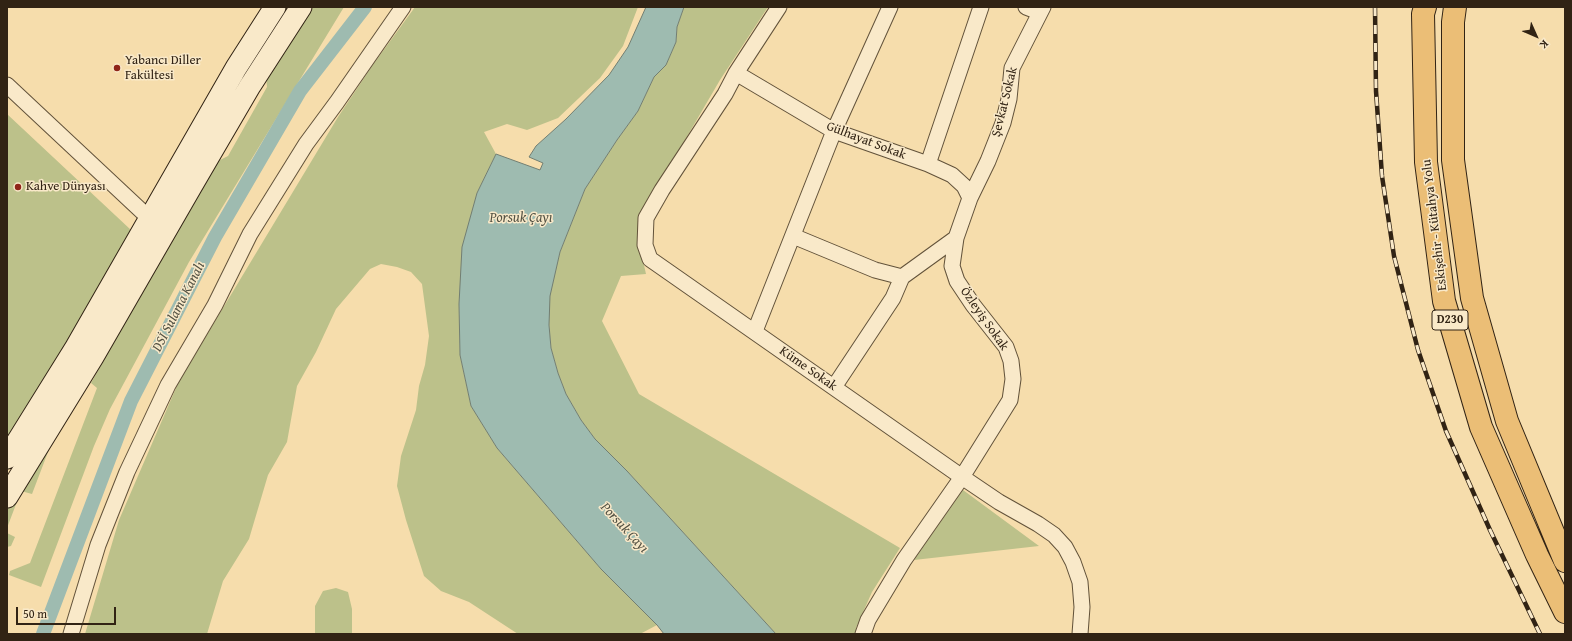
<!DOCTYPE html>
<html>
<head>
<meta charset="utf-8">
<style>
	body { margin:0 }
	#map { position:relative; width:1572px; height:641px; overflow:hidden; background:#f6ddac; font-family:"Gentium Book Plus",serif }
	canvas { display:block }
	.frame { position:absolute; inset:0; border:8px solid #312314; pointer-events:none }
	.north { position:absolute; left:1516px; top:16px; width:40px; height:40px; -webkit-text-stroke:3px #f9e9c9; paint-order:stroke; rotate:135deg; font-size:11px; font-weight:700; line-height:16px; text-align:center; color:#312314 }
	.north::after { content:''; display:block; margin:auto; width:14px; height:18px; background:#312314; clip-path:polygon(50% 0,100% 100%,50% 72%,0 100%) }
	.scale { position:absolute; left:16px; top:607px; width:100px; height:18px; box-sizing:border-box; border:2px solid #312314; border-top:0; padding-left:5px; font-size:12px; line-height:14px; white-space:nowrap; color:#312314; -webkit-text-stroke:3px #f9e9c9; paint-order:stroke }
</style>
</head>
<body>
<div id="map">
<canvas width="1572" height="641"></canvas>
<div class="frame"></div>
<div class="north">K</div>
<div class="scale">50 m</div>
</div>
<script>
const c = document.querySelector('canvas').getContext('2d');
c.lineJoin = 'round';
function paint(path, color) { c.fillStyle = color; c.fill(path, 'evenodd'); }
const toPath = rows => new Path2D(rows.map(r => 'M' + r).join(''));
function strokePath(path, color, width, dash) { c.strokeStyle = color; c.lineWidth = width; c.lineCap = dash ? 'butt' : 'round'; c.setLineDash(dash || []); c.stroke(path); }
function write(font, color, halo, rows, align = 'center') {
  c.font = font + ' "Gentium Book Plus",serif'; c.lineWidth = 3; c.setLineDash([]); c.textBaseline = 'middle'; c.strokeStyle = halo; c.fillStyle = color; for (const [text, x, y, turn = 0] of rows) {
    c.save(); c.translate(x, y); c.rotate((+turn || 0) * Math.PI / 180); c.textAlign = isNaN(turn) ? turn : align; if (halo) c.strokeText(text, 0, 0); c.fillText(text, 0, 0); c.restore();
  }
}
paint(toPath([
	[310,7,344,7,189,262,110,409,94,446,41,587,9,575,10,571,30,563,97,388,91,383,214,163,228,156,267,87,266,75],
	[415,7,638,7,623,46,600,78,558,118,527,130,507,124,484,132,496,154,477,193,459,304,460,355,471,406,497,448,601,569,657,625,640,634,518,634,469,602,441,591,424,576,406,520,397,486,401,456,416,410,419,386,425,365,429,336,422,284,411,272,397,267,381,264,370,269,336,309,316,352,297,386,287,442,268,475,249,539,223,581,207,634,85,634,119,520,179,381,338,117,372,66],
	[684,7,768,7,720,80,640,217,638,239,646,274,621,276,602,321,639,394,900,548,872,592,856,628,856,634,776,634,627,471,595,439,581,420,566,394,558,373,551,348,549,325,549,296,560,252,585,189,617,140,638,111,654,77,666,65,676,42,677,27],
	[7,114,131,230,65,346,7,438],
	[56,431,32,494,21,491,7,528,7,509],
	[963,490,1039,546,914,560],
	[7,533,15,537,11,546,7,547],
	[336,588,348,592,352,609,352,634,315,634,315,606,323,591]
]), '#bcc18a');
const water = toPath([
	[646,7,684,7,677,27,676,42,666,65,654,77,638,111,617,140,585,189,560,252,550,296,549,325,551,348,558,373,566,394,581,420,595,439,627,471,776,634,664,634,657,625,601,569,497,448,471,406,460,355,459,304,462,247,477,193,496,154,540,170,543,163,529,157,536,146,566,119,609,75,628,47,646,7]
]);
paint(water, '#9ebbb0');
strokePath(water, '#727e72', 1);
strokePath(toPath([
	[43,634,131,401,215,237,300,91,365,7]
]), '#9ebbb0', 14);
const street = toPath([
	[779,7,736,73,725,94,662,190,646,218,645,245,650,259,962,477,999,502,1038,524,1054,535,1065,547,1073,562,1080,582,1082,607,1080,634],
	[1026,7,1039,12],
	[736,73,834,131,928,164,952,175,964,186,970,198],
	[7,85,149,218],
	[928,164,981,7],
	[793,236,875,270,902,277,956,238],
	[755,331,834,131,890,7],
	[834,387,893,298,902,277],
	[71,634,98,545,127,472,168,385,215,305,250,234,306,144,337,102,403,7],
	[863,634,868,620,904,560,962,477,1010,400,1013,379,1011,361,1006,347,973,305,957,281,952,266,956,238,970,198,988,161,1003,123,1009,99,1012,68,1043,7]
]);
const secondary = toPath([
	[7,458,76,347,236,68,275,7],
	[7,497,93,357,191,187,250,86,301,7]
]);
const highway = toPath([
	[1425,7,1423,14,1426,162,1444,301,1481,427,1537,555,1565,612],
	[1455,7,1453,22,1453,160,1472,298,1507,421,1565,561]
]);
strokePath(street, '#62523a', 17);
strokePath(secondary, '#312314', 23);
strokePath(highway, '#312314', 24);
strokePath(street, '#f9e9c9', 15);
strokePath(secondary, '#f9e9c9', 21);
strokePath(highway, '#ebbe76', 22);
const rail = toPath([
	[1375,7,1376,91,1382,176,1394,256,1418,350,1446,431,1490,530,1540,634]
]);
strokePath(rail, '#312314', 4.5);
strokePath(rail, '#f9e9c9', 3, [9]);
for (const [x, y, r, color] of [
	[117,68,4,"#8f2418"],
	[18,187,4,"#8f2418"]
]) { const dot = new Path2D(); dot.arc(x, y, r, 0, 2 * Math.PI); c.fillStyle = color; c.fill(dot); strokePath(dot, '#f9e9c9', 1.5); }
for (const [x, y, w] of [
	[1450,320,36]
]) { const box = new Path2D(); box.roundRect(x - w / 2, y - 10, w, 20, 3); c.fillStyle = '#f9e9c9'; c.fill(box); strokePath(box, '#312314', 1); }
write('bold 12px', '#312314', null, [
	["D230",1450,320]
]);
write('13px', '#312314', '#f9e9c9', [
	["Yabancı Diller",125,61],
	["Fakültesi",125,76],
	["Kahve Dünyası",26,187]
], 'left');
write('13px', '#312314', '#f9e9c9', [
	["Şevkat Sokak",1005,102,-76],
	["Gülhayat Sokak",866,141,21],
	["Eskişehir - Kütahya Yolu",1435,225,-97],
	["Özleyiş Sokak",984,319,55],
	["Küme Sokak",808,369,35]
]);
write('italic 14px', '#525143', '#f9e9c9', [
	["Porsuk Çayı",521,218],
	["DSİ Sulama Kanalı",179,307,-63],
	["Porsuk Çayı",624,528,47]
]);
</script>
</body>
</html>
